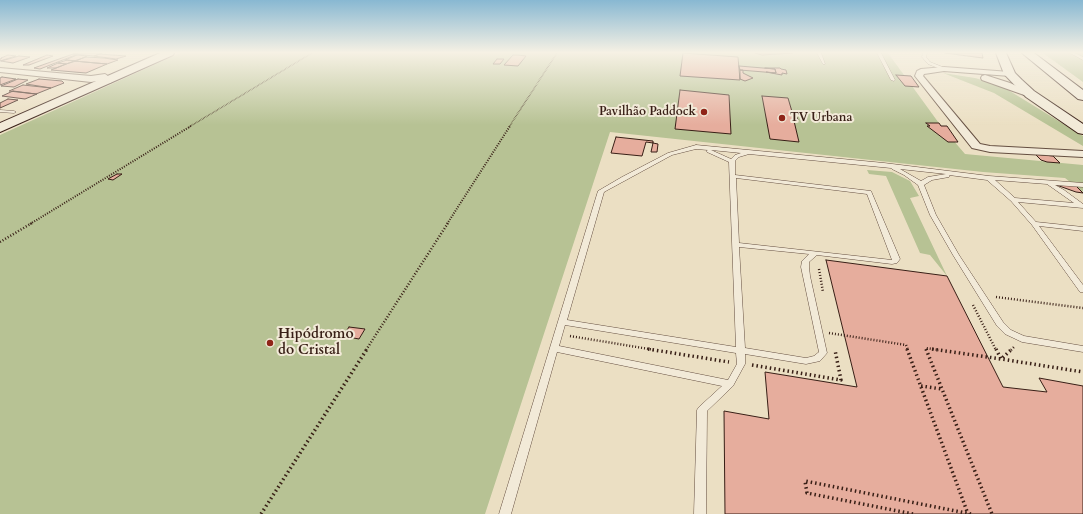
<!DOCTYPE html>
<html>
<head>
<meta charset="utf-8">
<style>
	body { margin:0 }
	canvas { display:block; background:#ebdfc3 }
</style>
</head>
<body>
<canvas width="1083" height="514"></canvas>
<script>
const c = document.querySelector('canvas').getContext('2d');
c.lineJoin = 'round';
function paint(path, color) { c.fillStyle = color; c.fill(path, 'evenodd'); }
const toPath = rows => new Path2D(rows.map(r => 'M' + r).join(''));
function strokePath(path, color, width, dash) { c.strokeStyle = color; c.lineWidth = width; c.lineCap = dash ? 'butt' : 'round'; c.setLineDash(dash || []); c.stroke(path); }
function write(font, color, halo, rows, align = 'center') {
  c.font = font + ' Cardo,serif'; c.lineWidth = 4; c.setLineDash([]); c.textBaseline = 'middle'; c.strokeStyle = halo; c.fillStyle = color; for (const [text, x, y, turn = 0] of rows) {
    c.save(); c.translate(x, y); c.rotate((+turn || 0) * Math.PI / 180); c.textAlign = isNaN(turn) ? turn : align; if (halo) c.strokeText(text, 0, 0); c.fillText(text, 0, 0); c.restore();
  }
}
paint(toPath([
	[180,53,888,53,941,126,965,154,1083,165,1083,192,1065,178,983,172,610,132,485,514,0,514,0,135],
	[1043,53,1083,53,1083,82],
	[943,73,975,78,1000,85,1083,136,1083,146,994,93],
	[867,170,892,172,910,181,919,196,910,198,947,276,930,255,920,253,886,176,869,174]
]), '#b7c294');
const building = toPath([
	[78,53,102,53,94,56,73,54,78,53],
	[683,53,738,57,740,80,680,76,683,53],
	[755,53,793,53,762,55,755,53],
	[945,53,982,53,983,58,945,53],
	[73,54,78,54,40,69,34,68,73,54],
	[100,54,126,56,116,59,94,56,100,54],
	[8,55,16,56,0,61,0,59,2,58,1,58,8,55],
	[47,55,53,56,29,65,23,65,47,55],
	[77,55,87,56,76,61,65,60,77,55],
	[513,55,518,55,526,56,518,66,504,65,513,55],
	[19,56,30,57,13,63,1,61,19,56],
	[86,57,104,58,118,60,107,64,74,61,86,57],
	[497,59,504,59,500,64,493,64,497,59],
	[67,60,76,61,66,64,58,63,67,60],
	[74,61,107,64,86,73,51,70,74,61],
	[58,63,66,64,56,68,47,68,58,63],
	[739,66,775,69,776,73,740,70,739,66],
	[765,68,780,68,781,69,786,70,787,74,782,73,782,75,766,72,776,73,775,69,765,68],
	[740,70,743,70,743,73,753,78,745,81,740,79,740,70],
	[896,75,911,76,919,87,905,86,896,75],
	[2,77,16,79,0,85,0,78,2,77],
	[18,79,28,80,14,87,1,86,18,79],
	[39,79,62,81,64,83,51,88,26,84,39,79],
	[23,85,51,88,36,94,9,91,23,85],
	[680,90,729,95,731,134,675,129,680,90],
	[13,91,36,94,37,94,25,99,2,96,13,91],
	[762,96,788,98,793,115,797,117,798,120,794,121,799,142,770,139,762,96],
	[8,99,18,100,0,108,0,103,8,99],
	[926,123,939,123,941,126,947,126,958,142,948,142,927,126,930,126,926,123],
	[616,137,653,141,653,143,646,142,642,156,611,153,616,137],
	[653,143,658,144,657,152,651,152,653,143],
	[1035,154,1053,156,1060,163,1047,162,1041,160,1035,154],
	[117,174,122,174,113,180,108,179,117,174],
	[1048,182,1075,185,1083,193,1076,192,1048,182],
	[826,260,947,276,1003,387,1047,392,1039,378,1083,386,1083,514,725,514,724,411,769,419,765,372,857,387,826,260],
	[349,327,365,329,359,339,343,336,349,327]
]);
paint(building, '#e6ad9d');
strokePath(building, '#381f16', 1);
const service = toPath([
	[817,53,821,53,825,64,823,64,817,53],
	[877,53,881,53,895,80,894,81,891,80,877,53],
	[923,53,927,53,926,57,930,62,945,68,945,70,943,70,928,64,922,57,923,53],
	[1070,53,1075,53,1083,57,1083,60,1070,53],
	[0,110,14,111,16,112,14,113,0,112,0,110],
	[696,145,884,163,989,176,1083,183,1083,187,1055,185,1064,190,1083,204,1083,208,1018,202,1036,222,1083,227,1083,231,1039,226,1083,285,1083,292,1080,292,1032,225,1011,201,987,180,949,175,950,176,949,177,932,180,924,185,936,215,959,255,1003,322,1011,330,1024,336,1083,346,1083,352,1022,342,1005,334,997,326,953,255,930,215,918,185,904,175,892,169,891,168,749,154,739,157,735,161,735,175,871,191,900,259,897,263,892,264,817,255,809,262,809,267,810,276,827,353,820,361,806,364,745,354,745,364,733,386,707,411,706,514,694,514,697,410,699,407,722,386,557,352,511,514,499,514,598,191,622,177,668,153,696,145],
	[696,149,708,150,706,151,707,152,729,162,736,347,567,320,604,192,672,155,696,149],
	[711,150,741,153,735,155,731,159,711,150],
	[900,169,946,174,928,177,921,181,900,169],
	[736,178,867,194,892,260,739,243,736,178],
	[995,180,1047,184,1074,203,1015,198,995,180],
	[739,247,809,254,802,261,801,267,819,352,814,356,806,358,745,348,739,247],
	[565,325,736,353,737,364,728,380,559,346,565,325]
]);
const minor = toPath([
	[944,67,1010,72,1014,74,1010,76,944,71,924,74,923,76,980,144,990,146,1083,151,1083,157,990,152,972,148,915,76,917,71,921,69,944,67],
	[0,68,91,76,105,74,114,80,110,83,104,80,91,82,0,72,0,68],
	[985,75,1010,83,1034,94,1030,97,1027,96,982,80,981,78,982,76,985,75]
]);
const secondary = toPath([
	[160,53,174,53,173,55,0,132,0,123,160,53],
	[996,53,1006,53,1015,73,1022,80,1034,91,1083,124,1083,134,1078,133,1026,97,1004,74,996,53],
	[1022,53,1034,53,1083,90,1083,100,1078,99,1022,53]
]);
strokePath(service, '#654f41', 1);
strokePath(minor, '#654f41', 2);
strokePath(secondary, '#381f16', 2);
strokePath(toPath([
	[189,127,312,53],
	[509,127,557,53]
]), '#381f16', 1.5, [0.5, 1]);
strokePath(toPath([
	[30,224,191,126],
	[447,224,510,126]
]), '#381f16', 2, [1, 1.5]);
strokePath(toPath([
	[0,242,32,223],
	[819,269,823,292],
	[996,297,1083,308],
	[973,305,996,350],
	[829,333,906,345,908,350],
	[570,336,655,350],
	[366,350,448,223],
	[927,350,926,348,939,350],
	[1011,350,1015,346]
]), '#381f16', 2.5, [1, 2]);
strokePath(toPath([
	[648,349,729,362],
	[907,349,968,514],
	[926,349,992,514],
	[932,349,1001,359,1012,349],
	[996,349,1001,359,1083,372],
	[752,365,841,380,835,350],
	[921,386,942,389],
	[261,514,367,349],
	[913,514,807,493,805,481,971,514]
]), '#381f16', 3.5, [1.5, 3]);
paint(service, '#f2ead8');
paint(minor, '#f2ead8');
paint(secondary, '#f2ead8');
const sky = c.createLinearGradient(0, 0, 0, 125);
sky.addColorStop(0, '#88b8d2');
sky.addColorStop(0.42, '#f6f1e4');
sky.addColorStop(1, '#f6f1e400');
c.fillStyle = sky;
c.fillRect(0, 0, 1083, 125);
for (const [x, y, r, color] of [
	[704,112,4,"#8f2418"],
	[782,118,4,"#8f2418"],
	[270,343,4,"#8f2418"]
]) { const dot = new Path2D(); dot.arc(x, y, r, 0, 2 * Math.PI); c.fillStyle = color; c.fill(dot); strokePath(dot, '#f2ead8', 1.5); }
write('bold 12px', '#381f16', '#f2ead8', [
	["Pavilhão Paddock",696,112],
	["TV Urbana",790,118,"left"]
], 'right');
write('bold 14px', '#381f16', '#f2ead8', [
	["Hipódromo",278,335],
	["do Cristal",278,351]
], 'left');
</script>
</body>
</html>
